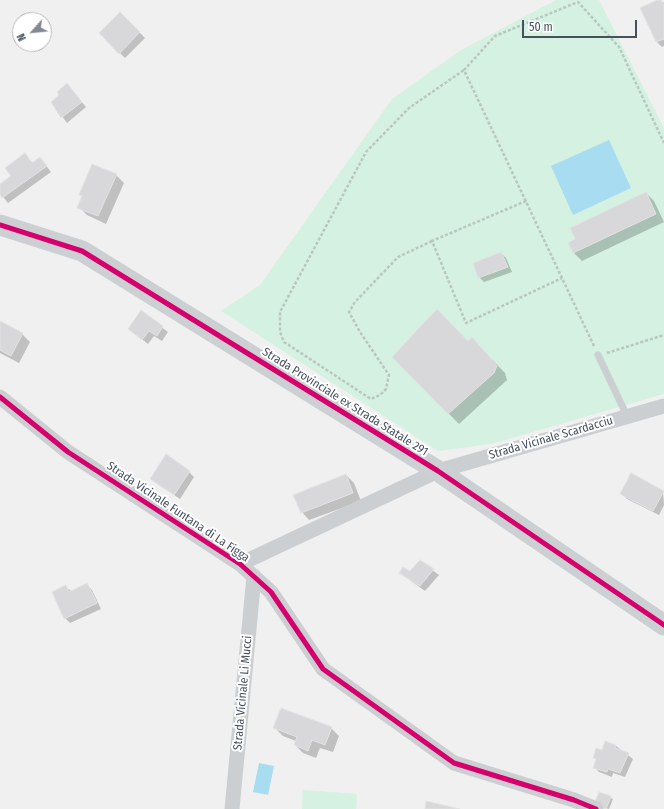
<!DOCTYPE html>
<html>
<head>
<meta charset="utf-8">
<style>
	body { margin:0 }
	#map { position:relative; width:664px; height:809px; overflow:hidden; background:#f1f0f0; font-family:"Fira Sans Condensed",sans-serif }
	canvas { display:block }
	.north { position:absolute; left:12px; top:12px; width:40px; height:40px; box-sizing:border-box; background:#fff; border:1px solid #b5b9bf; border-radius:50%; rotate:243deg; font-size:11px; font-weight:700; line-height:16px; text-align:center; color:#47515e }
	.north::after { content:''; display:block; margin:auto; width:14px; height:18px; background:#828991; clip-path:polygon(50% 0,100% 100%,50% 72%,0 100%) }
	.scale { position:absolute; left:522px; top:20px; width:115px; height:18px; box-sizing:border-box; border:2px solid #47515e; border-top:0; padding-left:5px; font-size:12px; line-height:14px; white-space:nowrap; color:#47515e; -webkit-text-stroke:3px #fff; paint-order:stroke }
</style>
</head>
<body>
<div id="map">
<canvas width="664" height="809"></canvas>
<div class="north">N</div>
<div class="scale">50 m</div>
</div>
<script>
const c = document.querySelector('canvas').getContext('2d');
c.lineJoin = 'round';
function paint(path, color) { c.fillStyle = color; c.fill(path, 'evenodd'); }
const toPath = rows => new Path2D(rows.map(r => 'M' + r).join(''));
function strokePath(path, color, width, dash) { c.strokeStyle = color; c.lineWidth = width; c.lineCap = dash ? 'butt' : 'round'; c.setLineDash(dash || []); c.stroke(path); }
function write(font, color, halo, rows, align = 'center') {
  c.font = font + ' "Fira Sans Condensed",sans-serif'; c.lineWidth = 4; c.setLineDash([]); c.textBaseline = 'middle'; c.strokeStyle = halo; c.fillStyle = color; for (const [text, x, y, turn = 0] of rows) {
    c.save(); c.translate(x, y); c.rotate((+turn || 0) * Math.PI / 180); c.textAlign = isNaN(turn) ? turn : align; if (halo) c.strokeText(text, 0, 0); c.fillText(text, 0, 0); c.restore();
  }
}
paint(toPath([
	[556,0,599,0,664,128,664,394,491,444,438,451,221,311,260,285,392,99,461,50],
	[303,790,357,794,356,809,302,809]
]), '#d4f1e1');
paint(toPath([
	[609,140,631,188,573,215,551,166],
	[259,763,274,766,268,795,253,792]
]), '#a8dcf0');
paint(toPath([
	[660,0,664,3,664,46,662,47,657,42],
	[120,13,145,38,125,58,100,33],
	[67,85,86,107,67,123,52,102,60,95],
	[25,155,33,163,40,158,51,172,8,203,0,193,0,185,13,176],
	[116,175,124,183,106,224,87,215,79,207,83,198,80,194],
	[646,193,654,201,664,222,582,261,574,253,569,243],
	[501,253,506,258,512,272,484,282,479,277],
	[141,312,168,332,162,341,154,336,148,344,129,329],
	[0,322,22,334,30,342,19,363,0,353],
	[468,342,482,349,505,373,507,380,459,424,393,357],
	[189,472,194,477,180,499,151,479],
	[346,475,354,483,361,501,309,520,302,512],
	[663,492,664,505,659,515,627,499,621,493],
	[420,561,439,575,425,591,400,573,411,572],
	[87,585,92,590,101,609,70,623,65,618,65,586,71,591],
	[275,728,331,728,339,736,333,752,320,748,316,758,303,753,295,745,296,741,283,736],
	[606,742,616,746,633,759,625,777,613,773,612,777,599,772,594,767,596,760,594,758,603,751],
	[599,793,613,799,609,809,597,806]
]), '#0003');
const building = toPath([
	[657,0,661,0,664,6,664,39,656,42,640,8,657,0],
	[120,12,140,32,119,54,99,33,120,12],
	[67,83,82,102,61,118,51,102,59,95,57,92,67,83],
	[25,153,32,163,40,157,47,166,2,198,0,195,0,184,11,176,5,168,25,153],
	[92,164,117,174,98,216,77,208,82,196,79,195,92,164],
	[646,192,656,214,573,253,568,243,575,239,570,228,646,192],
	[501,252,508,267,478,278,473,263,501,252],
	[437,309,468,341,472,337,497,366,494,373,448,414,392,357,437,309],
	[141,310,163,326,157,336,149,331,142,340,128,329,141,310],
	[0,321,23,333,11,356,0,350,0,321],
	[166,454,190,471,174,495,150,479,166,454],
	[631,473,664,491,653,511,620,494,631,473],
	[346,474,353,493,301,513,293,495,346,474],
	[420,560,434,569,420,586,399,573,403,567,410,571,420,560],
	[87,583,97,603,64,619,52,592,66,585,69,592,87,583],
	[281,708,332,727,325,745,312,740,308,751,294,745,297,737,273,728,281,708],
	[605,741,616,745,615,748,629,753,620,773,608,769,607,772,593,768,596,759,593,758,596,748,602,750,605,741],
	[599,792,611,796,606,809,594,804,599,792],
	[426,801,460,809,425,809,426,801]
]);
paint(building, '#d8d8da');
strokePath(building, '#e2e2e3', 1);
strokePath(toPath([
	[526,201,432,241,466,323,562,278],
	[432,241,398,257,355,302,349,312,360,332,389,375,386,389,380,395,371,399,284,342,280,332,280,312,366,152,409,108,464,70],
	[594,346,464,70,495,36,578,2,619,47,664,143],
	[607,353,664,335]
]), '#b9c6c2', 2.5, [3, 2]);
strokePath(toPath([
	[598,355,627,416]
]), '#cccfd1', 7);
strokePath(toPath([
	[0,397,68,452,240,564,271,592,323,669,454,763,574,800,596,809],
	[240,564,438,471,664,406],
	[232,809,254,576]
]), '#cccfd1', 15);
strokePath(toPath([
	[0,225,82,251,438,471,664,625]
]), '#cdd0d3', 21);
strokePath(toPath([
	[0,225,82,251,438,471,664,625],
	[0,397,68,452,240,564,271,592,323,669,454,763,574,800,596,809]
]), '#d6006c', 5);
write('12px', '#47515e', '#fff', [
	["Strada Provinciale ex Strada Statale 291",345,402,32],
	["Strada Vicinale Scardacciu",551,438,-16],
	["Strada Vicinale Funtana di La Figga",178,512,34],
	["Strada Vicinale Li Mucci",243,693,-85]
]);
</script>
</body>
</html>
